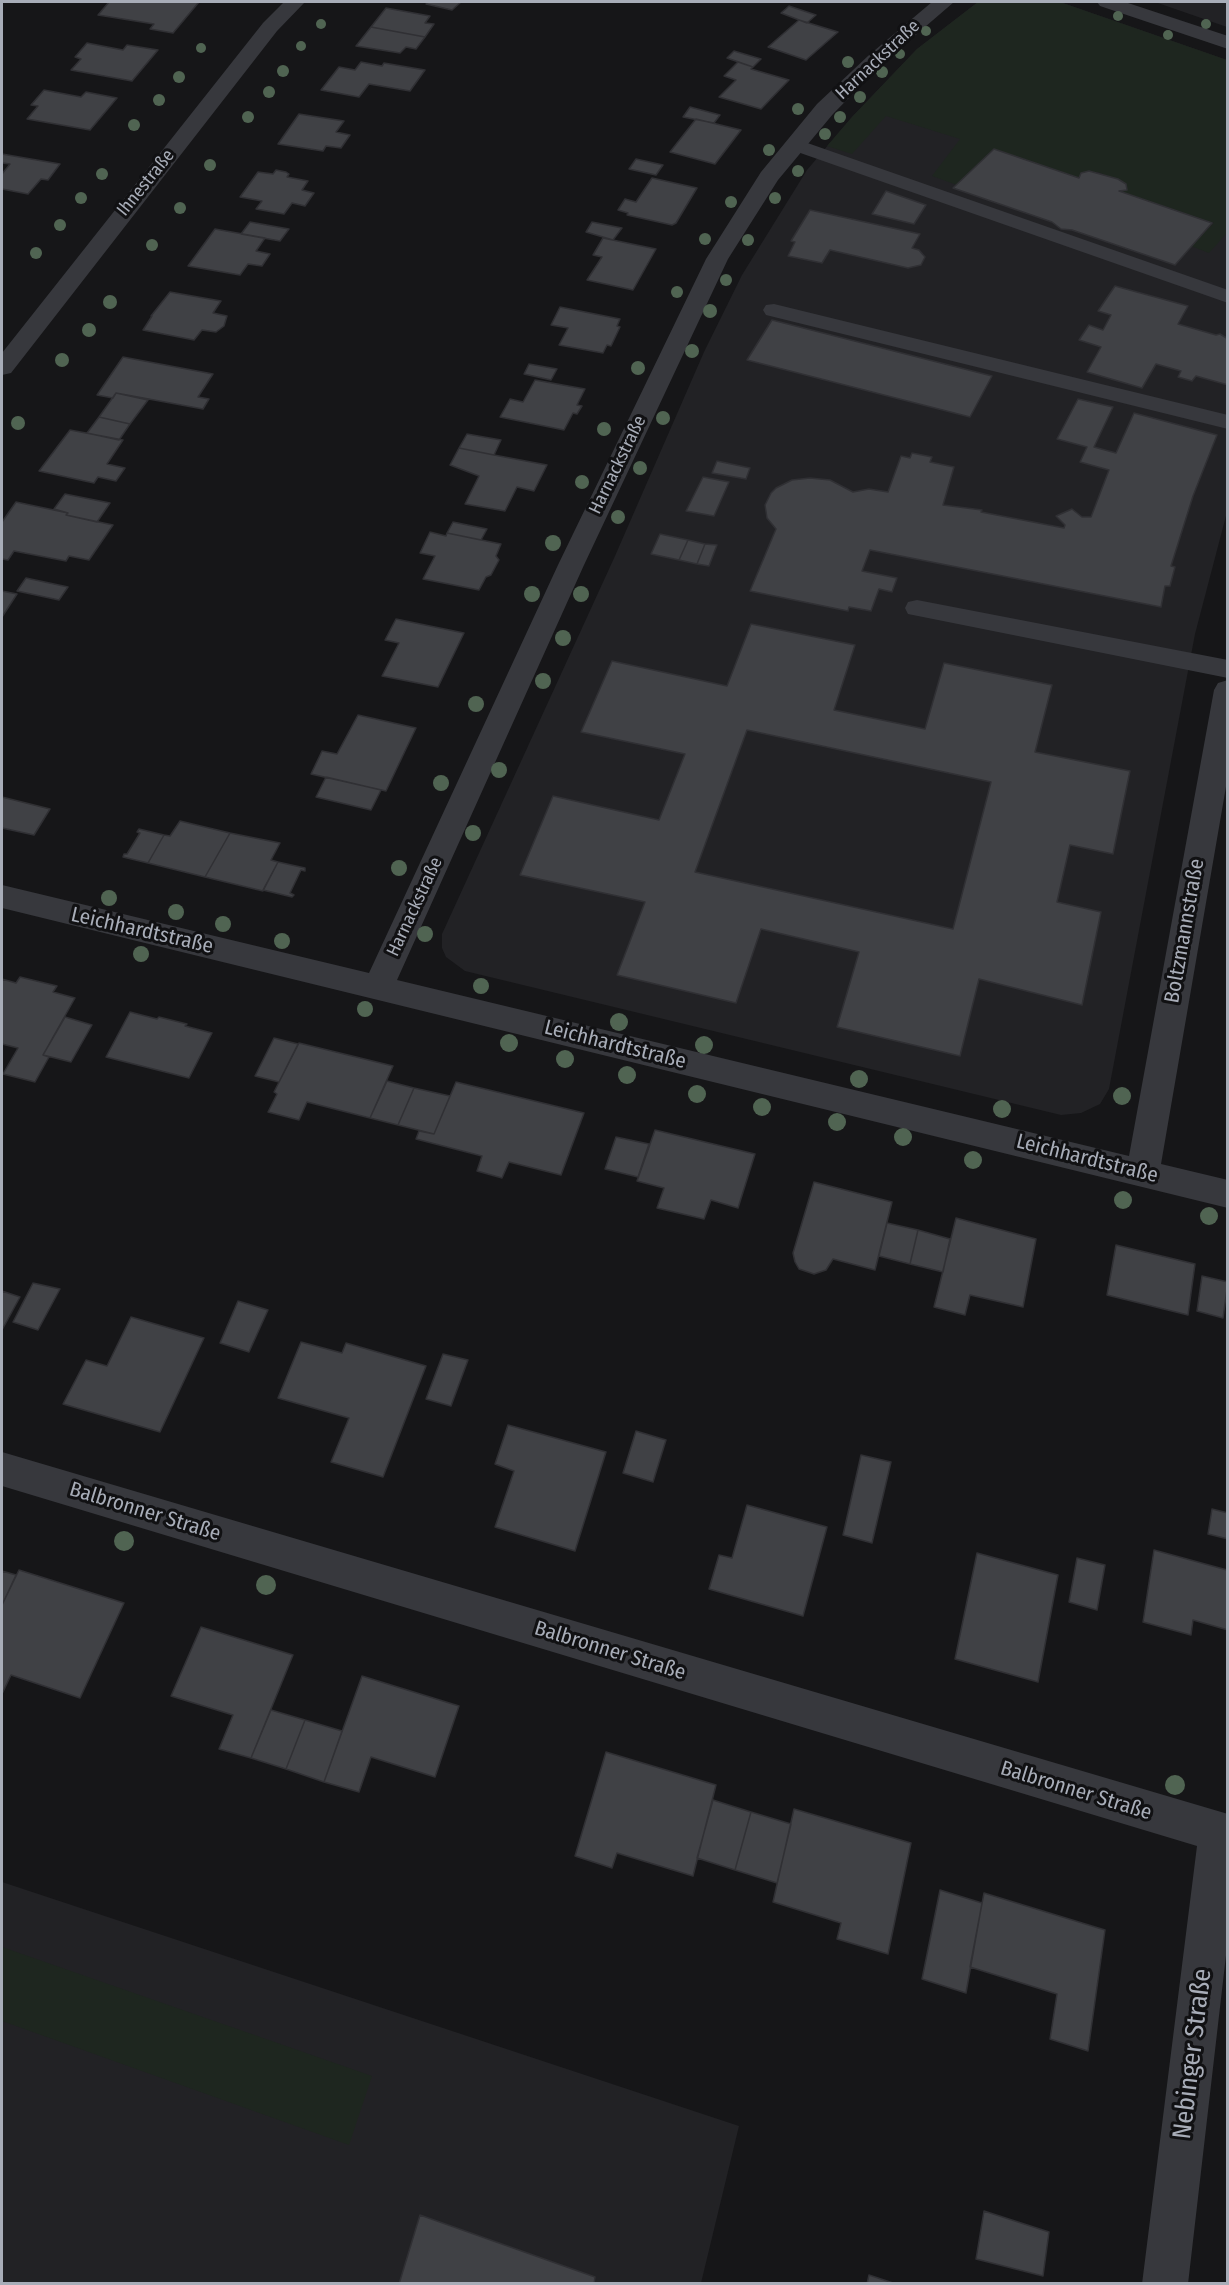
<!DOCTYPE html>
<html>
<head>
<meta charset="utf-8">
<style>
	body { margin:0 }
	#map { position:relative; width:1229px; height:2285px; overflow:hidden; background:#161618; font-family:"Fira Sans Condensed",sans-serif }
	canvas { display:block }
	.frame { position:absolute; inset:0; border:3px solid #a8adb8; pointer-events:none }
</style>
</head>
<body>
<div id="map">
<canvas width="1229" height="2285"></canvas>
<div class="frame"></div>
</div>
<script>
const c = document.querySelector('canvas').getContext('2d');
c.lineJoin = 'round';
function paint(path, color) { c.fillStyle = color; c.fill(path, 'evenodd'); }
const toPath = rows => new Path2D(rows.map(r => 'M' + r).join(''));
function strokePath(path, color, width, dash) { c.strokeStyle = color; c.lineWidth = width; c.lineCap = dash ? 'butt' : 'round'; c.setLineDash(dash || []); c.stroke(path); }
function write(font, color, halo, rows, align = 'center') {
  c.font = font + ' "Fira Sans Condensed",sans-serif'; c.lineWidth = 6; c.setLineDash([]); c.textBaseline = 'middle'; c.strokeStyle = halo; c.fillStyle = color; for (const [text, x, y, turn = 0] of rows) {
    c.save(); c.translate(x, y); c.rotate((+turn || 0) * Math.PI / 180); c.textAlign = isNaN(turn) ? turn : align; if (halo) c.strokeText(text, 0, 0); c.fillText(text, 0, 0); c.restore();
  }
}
paint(toPath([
	[978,2,1060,2,1227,60,1227,512,1195,634,1109,1089,1100,1104,1081,1113,1061,1115,465,971,446,957,442,948,442,934,615,556,704,352,742,275,807,170,852,117,917,49],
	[1155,2,1227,2,1227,27],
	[2,1882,739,2126,701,2283,2,2283]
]), '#222225');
paint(toPath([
	[978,2,1060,2,1227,60,1227,233,1209,253,1191,246,1214,223,1119,191,1126,190,1126,184,1098,172,1081,173,1079,178,994,149,957,185,932,176,960,139,886,116,852,154,827,146,852,117,917,49],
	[2,1947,372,2076,349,2145,2,2021]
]), '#1e261f');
const building = toPath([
	[109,2,199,2,173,33,150,29,154,24,98,15,109,2],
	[428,2,461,2,452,10,426,4,428,2],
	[789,6,816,15,807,23,781,13,789,6],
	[386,8,430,16,425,23,434,24,425,37,371,27,386,8],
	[799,20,838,32,806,60,768,47,799,20],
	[371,27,425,37,416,49,406,47,400,53,356,46,371,27],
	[87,43,123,50,127,45,158,50,132,81,71,70,81,59,75,57,87,43],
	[734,51,761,59,753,67,727,58,734,51],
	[361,62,382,66,384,63,425,70,410,91,369,84,359,97,321,90,339,67,355,70,361,62],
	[738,62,753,67,751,69,789,80,761,109,719,97,736,80,724,76,738,62],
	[44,90,81,97,86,92,117,98,90,130,27,119,38,106,31,105,44,90],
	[690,107,720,115,714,123,683,117,690,107],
	[299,114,344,121,336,132,350,135,341,148,326,146,323,151,278,144,299,114],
	[696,119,741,130,715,164,670,152,696,119],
	[994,149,1079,178,1081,173,1089,171,1118,179,1126,184,1127,190,1119,191,1212,223,1175,265,1072,230,1061,229,1052,222,953,188,994,149],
	[2,154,60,164,48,180,41,179,28,194,2,189,2,174,10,164,2,163,2,154],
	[636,159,663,165,656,175,629,169,636,159],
	[276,170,286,172,289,174,287,177,308,181,302,190,314,193,305,206,292,203,284,214,256,209,262,201,240,197,258,172,273,174,276,170],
	[652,178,697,188,676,223,672,225,627,215,628,213,618,210,625,199,636,202,652,178],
	[886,191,926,205,914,224,872,214,886,191],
	[810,210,920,234,912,248,919,250,925,257,921,265,908,268,830,250,822,263,788,256,795,242,791,241,810,210],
	[250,222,289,229,280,241,241,234,250,222],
	[592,222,622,228,613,240,586,232,592,222],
	[215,229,265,238,256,251,270,254,262,266,248,264,240,275,188,266,215,229],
	[603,238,656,249,633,290,587,280,602,257,593,255,603,238],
	[1115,286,1188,306,1178,324,1216,335,1220,334,1228,339,1228,385,1196,376,1192,381,1178,377,1181,371,1156,364,1142,388,1087,372,1101,347,1079,340,1089,325,1103,330,1111,315,1098,311,1115,286],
	[170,292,221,301,213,313,227,316,224,326,216,332,202,330,194,340,143,330,152,316,151,316,170,292],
	[560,307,620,319,617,326,620,327,611,346,607,345,603,353,559,345,568,328,551,325,560,307],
	[772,320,992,376,970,417,747,360,772,320],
	[123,357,213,374,198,397,209,399,203,409,116,393,113,398,97,395,123,357],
	[529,364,557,369,551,380,524,374,529,364],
	[535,380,585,389,577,405,582,406,577,414,573,413,564,430,500,417,510,399,523,402,535,380],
	[116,393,148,400,130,424,99,417,116,393],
	[1078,399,1113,407,1094,447,1116,453,1134,413,1217,435,1193,496,1171,566,1175,567,1170,586,1165,586,1161,607,870,550,862,571,897,578,892,592,879,589,871,611,849,607,848,611,750,591,776,529,767,518,765,505,771,493,776,488,792,480,810,478,830,480,853,492,869,489,888,492,901,456,910,458,912,453,932,457,930,462,954,467,943,505,982,510,981,512,1064,528,1065,525,1056,516,1072,509,1082,517,1091,517,1109,470,1080,462,1087,447,1057,439,1078,399],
	[99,417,130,424,119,440,87,433,99,417],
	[70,430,123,440,107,464,125,468,116,481,98,477,94,483,39,471,70,430],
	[467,434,501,440,494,455,459,448,467,434],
	[459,448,494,455,547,465,534,491,517,487,505,511,465,504,479,476,450,465,459,448],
	[717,461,750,468,746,479,712,473,717,461],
	[703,477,729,482,714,516,686,511,703,477],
	[65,494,110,503,97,522,66,515,68,513,54,509,65,494],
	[16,502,68,513,66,515,113,525,89,560,69,556,66,561,14,551,8,560,2,559,2,522,16,502],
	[453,522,487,529,481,540,447,533,453,522],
	[430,532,446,536,447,533,501,544,496,556,499,560,491,575,486,577,479,590,423,579,435,556,420,553,430,532],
	[660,534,688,540,679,560,651,554,660,534],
	[688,540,705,544,697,564,679,560,688,540],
	[705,544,717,545,709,566,697,564,705,544],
	[26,578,68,587,59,600,17,591,26,578],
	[2,591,17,594,2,617,2,591],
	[396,619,464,633,438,687,382,676,399,643,385,640,396,619],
	[751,624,855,645,834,710,925,729,944,663,1052,685,1035,752,1130,771,1113,854,1070,845,1057,902,1101,912,1082,1005,979,979,960,1056,837,1027,859,952,761,929,736,1003,617,975,645,902,520,875,553,796,659,820,685,754,581,732,612,661,727,686,751,624],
	[747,730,991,782,953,929,695,872,747,730],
	[358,715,416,728,386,791,311,774,322,751,337,754,358,715],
	[326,777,381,790,371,810,316,797,326,777],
	[2,797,50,809,34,835,2,828,2,797],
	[180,821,230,833,205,877,148,863,164,835,170,836,180,821],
	[139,829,164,835,148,863,123,857,124,854,127,854,140,833,137,832,139,829],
	[230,833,280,843,271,860,278,862,263,891,205,877,230,833],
	[278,862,305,868,305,871,301,870,290,893,294,895,292,897,263,890,278,862],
	[20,977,57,986,53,992,75,998,43,1055,49,1057,35,1082,3,1074,18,1048,2,1044,2,979,16,983,20,977],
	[130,1012,157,1019,159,1017,187,1024,185,1026,212,1033,189,1078,106,1057,130,1012],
	[65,1017,92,1025,71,1062,43,1055,65,1017],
	[274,1038,298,1044,279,1082,255,1076,274,1038],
	[299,1043,393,1066,370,1118,307,1102,299,1120,268,1112,277,1094,274,1092,299,1043],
	[387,1081,414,1088,398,1125,370,1118,387,1081],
	[456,1082,584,1113,561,1175,509,1162,502,1178,477,1171,482,1156,416,1139,419,1131,434,1134,456,1082],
	[414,1088,450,1096,434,1134,398,1125,414,1088],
	[655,1130,755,1154,738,1208,711,1200,704,1219,657,1208,664,1188,637,1181,655,1130],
	[616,1137,649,1144,638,1177,605,1169,616,1137],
	[814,1182,892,1202,875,1270,833,1259,826,1270,814,1274,799,1269,795,1262,793,1253,814,1182],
	[956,1218,1036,1239,1023,1307,970,1295,965,1315,934,1307,956,1218],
	[887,1223,918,1230,910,1264,879,1256,887,1223],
	[918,1230,950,1239,943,1272,910,1264,918,1230],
	[1116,1245,1195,1264,1188,1315,1107,1295,1116,1245],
	[1202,1276,1228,1282,1223,1318,1197,1311,1202,1276],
	[33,1283,60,1289,38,1330,13,1322,33,1283],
	[2,1291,20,1297,2,1330,2,1291],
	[238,1301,268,1310,249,1352,220,1343,238,1301],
	[131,1317,204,1338,160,1432,63,1404,86,1360,107,1366,131,1317],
	[301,1342,342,1353,346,1343,426,1366,383,1477,331,1462,349,1418,278,1398,301,1342],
	[443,1354,468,1360,451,1406,426,1399,443,1354],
	[508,1425,606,1452,575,1551,495,1527,514,1471,495,1464,508,1425],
	[636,1431,666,1440,653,1482,623,1473,636,1431],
	[861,1455,891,1462,872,1543,843,1535,861,1455],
	[747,1505,827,1527,803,1616,709,1589,719,1555,732,1558,747,1505],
	[1212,1509,1228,1513,1228,1539,1208,1534,1212,1509],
	[1154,1550,1227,1570,1228,1564,1228,1630,1193,1620,1191,1635,1143,1622,1154,1550],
	[977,1553,1058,1575,1038,1682,955,1659,977,1553],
	[1077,1558,1105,1565,1097,1610,1069,1602,1077,1558],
	[19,1570,124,1603,80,1698,11,1675,2,1694,2,1605,19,1570],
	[2,1571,16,1575,2,1605,2,1571],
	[201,1627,293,1655,251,1758,219,1749,233,1715,171,1696,201,1627],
	[362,1676,459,1706,435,1777,371,1757,359,1792,324,1782,362,1676],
	[271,1710,305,1720,286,1769,251,1758,271,1710],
	[305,1720,342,1731,324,1782,286,1769,305,1720],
	[606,1752,716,1785,693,1876,617,1853,612,1868,575,1856,606,1752],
	[713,1800,751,1812,735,1870,697,1858,713,1800],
	[794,1809,911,1843,888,1954,837,1939,841,1923,773,1902,794,1809],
	[751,1812,791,1824,777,1883,735,1870,751,1812],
	[940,1890,982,1903,966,1993,922,1979,940,1890],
	[984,1893,1105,1930,1088,2051,1050,2039,1057,1994,970,1967,984,1893],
	[984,2211,1049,2232,1043,2276,976,2259,984,2211],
	[420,2215,595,2277,594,2284,399,2284,420,2215],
	[869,2275,896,2284,867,2284,869,2275]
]);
paint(building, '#404145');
strokePath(building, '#303034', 1.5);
paint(toPath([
	[796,139,1228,290,1228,303,789,149,786,145,789,141,796,139],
	[774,304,1228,415,1228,429,766,315,763,310,766,305,774,304],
	[917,600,1228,660,1228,678,908,614,905,608,908,602,917,600]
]), '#37383d');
paint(toPath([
	[284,2,305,2,277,31,11,373,2,375,2,353,263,23,284,2],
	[932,2,954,2,882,64,833,114,778,180,728,259,584,565,397,980,1129,1156,1214,690,1218,683,1228,680,1228,775,1161,1164,1228,1180,1228,1208,2,908,2,885,369,973,558,565,706,259,761,172,817,104,868,56,932,2],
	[2,1452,1228,1814,1228,1938,1188,2284,1142,2284,1197,1846,2,1486,2,1452]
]), '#37383d');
paint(toPath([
	[1097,2,1125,2,1228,36,1228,49,1100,6,1097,2]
]), '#37383d');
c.fillStyle = '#506452';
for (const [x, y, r] of [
	[1118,16,5],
	[321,24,5],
	[1206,24,5],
	[926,31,5],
	[1168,35,5],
	[301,46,5],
	[201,48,5],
	[900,54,5],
	[848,62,6],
	[283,71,6],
	[882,72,6],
	[179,77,6],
	[269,92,6],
	[860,97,6],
	[159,100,6],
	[798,109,6],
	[248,117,6],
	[840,117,6],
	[134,125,6],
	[825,134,6],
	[769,150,6],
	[210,165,6],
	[798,171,6],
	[102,174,6],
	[81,198,6],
	[775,198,6],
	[731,202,6],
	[180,208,6],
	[60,225,6],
	[705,239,6],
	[748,240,6],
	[152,245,6],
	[36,253,6],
	[726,280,6],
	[677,292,6],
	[110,302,7],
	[710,311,7],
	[89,330,7],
	[692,351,7],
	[62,360,7],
	[638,368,7],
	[663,418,7],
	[18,423,7],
	[604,429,7],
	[640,468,7],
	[582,482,7],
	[618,517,7],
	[553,543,8],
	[532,594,8],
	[581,594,8],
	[563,638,8],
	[543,681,8],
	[476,704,8],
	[499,770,8],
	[441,783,8],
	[473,833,8],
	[399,868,8],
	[109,898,8],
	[176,912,8],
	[223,924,8],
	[425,934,8],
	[282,941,8],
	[141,954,8],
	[481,986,8],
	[365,1009,8],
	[619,1022,9],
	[509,1043,9],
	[704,1045,9],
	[565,1059,9],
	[627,1075,9],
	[859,1079,9],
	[697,1094,9],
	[1122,1096,9],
	[762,1107,9],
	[1002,1109,9],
	[837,1122,9],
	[903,1137,9],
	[973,1160,9],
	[1123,1200,9],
	[1209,1216,9],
	[124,1541,10],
	[266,1585,10],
	[1175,1785,10]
]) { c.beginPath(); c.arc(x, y, r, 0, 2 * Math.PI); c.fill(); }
write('18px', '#a8adb8', '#111113', [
	["Harnackstraße",878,60,-43],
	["Ihnestraße",146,183,-51],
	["Harnackstraße",618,465,-64],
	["Harnackstraße",415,907,-65]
]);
write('21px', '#a8adb8', '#111113', [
	["Leichhardtstraße",142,931,13],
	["Boltzmannstraße",1185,931,-80],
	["Leichhardtstraße",615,1045,14],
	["Leichhardtstraße",1087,1159,14],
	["Balbronner Straße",145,1512,17],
	["Balbronner Straße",610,1651,17],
	["Balbronner Straße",1076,1791,17]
]);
write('26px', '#a8adb8', '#111113', [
	["Nebinger Straße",1193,2054,-83]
]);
</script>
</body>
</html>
